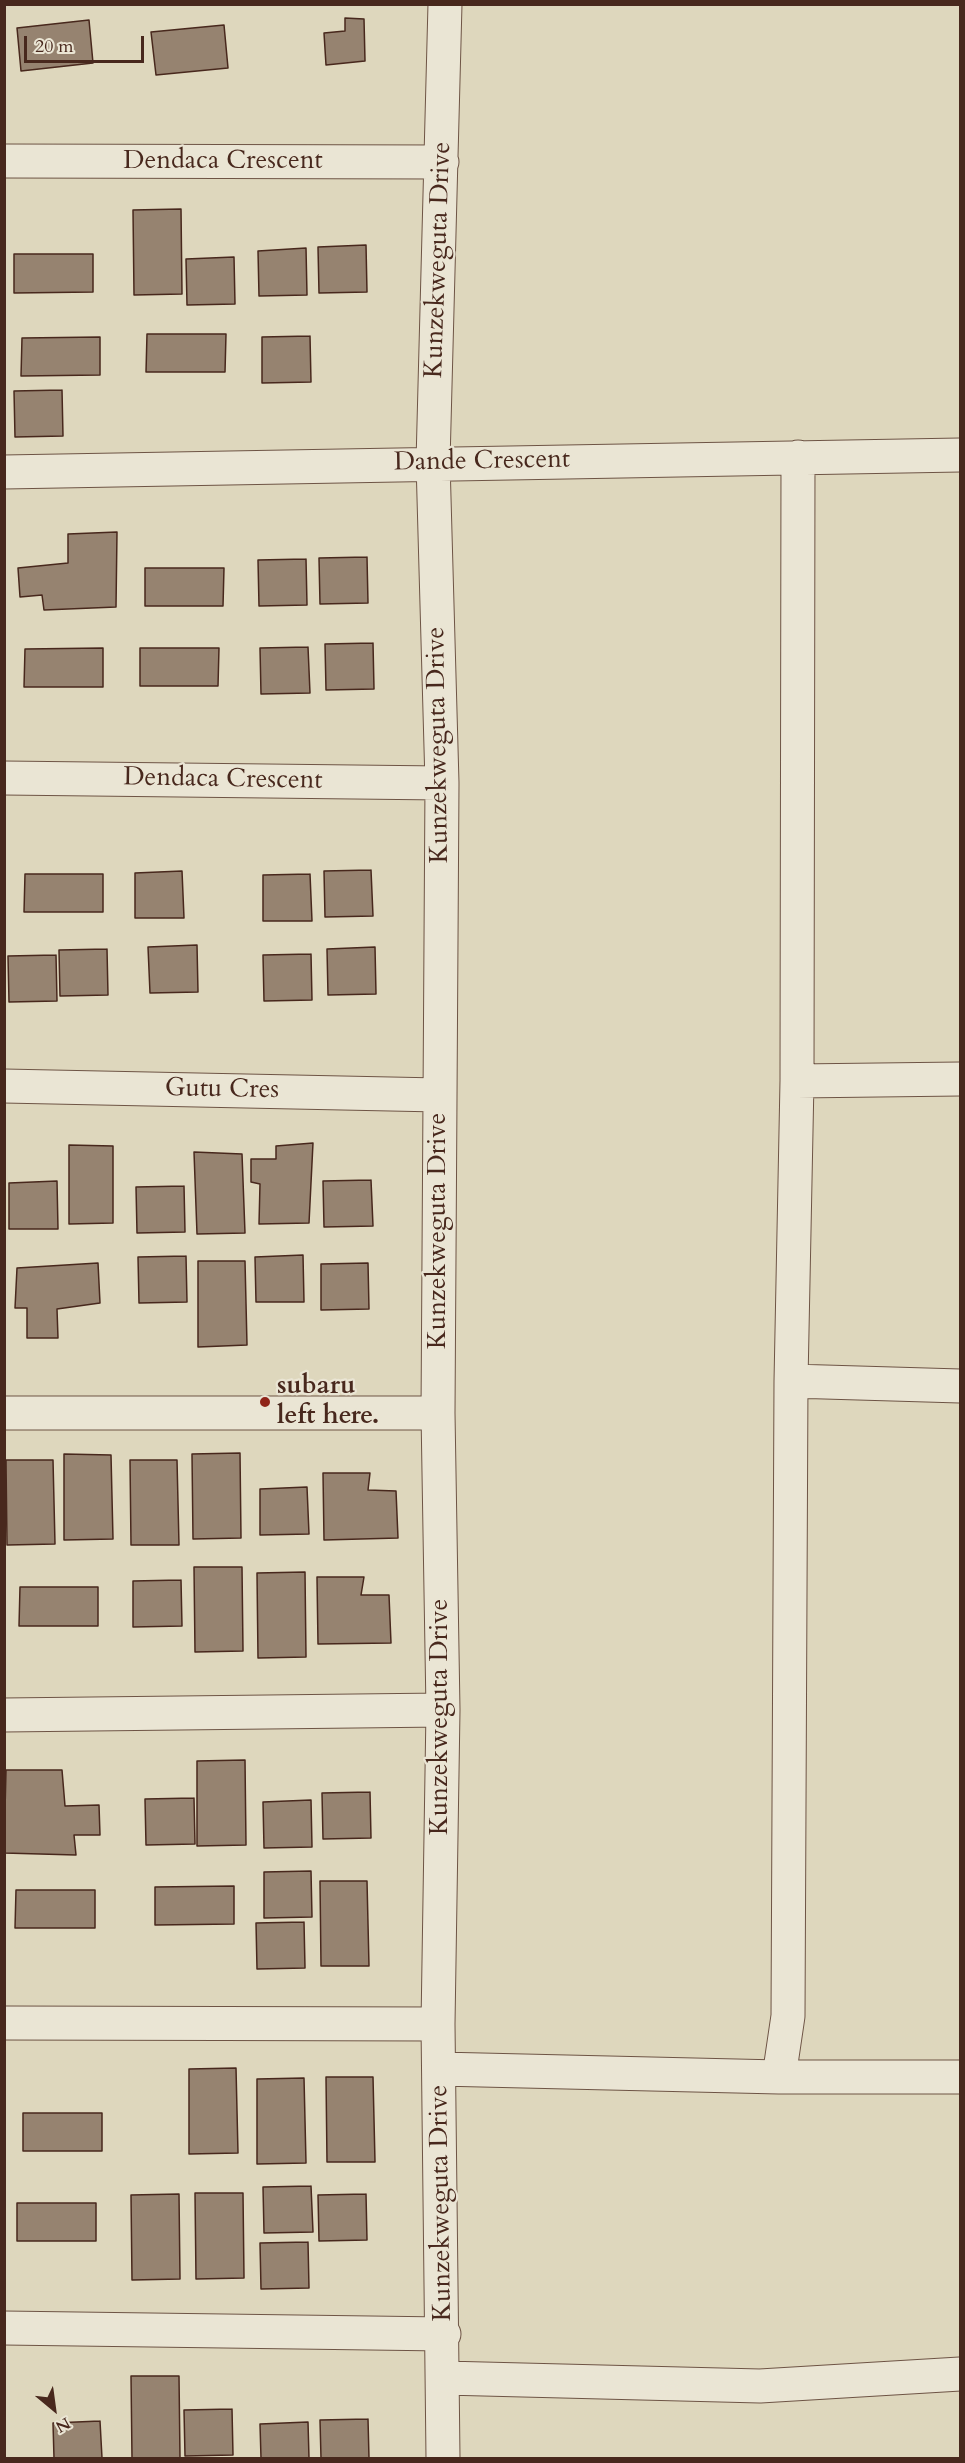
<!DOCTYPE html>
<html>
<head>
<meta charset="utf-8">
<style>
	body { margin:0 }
	#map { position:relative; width:965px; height:2463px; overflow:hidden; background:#ded7bd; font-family:Cardo,serif }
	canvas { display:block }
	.frame { position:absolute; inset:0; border:6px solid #48281d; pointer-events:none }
	.north { position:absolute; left:24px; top:2379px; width:60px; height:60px; -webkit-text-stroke:4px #eae5d4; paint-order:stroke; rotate:151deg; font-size:16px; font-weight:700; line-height:24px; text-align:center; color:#48281d }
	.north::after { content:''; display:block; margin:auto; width:21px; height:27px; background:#48281d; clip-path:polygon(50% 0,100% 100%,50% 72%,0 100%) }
	.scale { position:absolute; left:24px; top:36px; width:120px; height:27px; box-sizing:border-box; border:3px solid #48281d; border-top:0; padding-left:8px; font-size:18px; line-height:21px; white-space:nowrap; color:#48281d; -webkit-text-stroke:4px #eae5d4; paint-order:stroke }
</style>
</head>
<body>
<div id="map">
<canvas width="965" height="2463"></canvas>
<div class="frame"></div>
<div class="north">N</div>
<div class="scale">20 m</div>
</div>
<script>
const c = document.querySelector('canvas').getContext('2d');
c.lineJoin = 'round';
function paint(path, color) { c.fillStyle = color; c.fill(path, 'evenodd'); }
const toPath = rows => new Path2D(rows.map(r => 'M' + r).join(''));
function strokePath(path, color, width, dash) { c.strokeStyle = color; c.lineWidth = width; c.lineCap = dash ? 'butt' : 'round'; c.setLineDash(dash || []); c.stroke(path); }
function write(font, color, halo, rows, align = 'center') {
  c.font = font + ' Cardo,serif'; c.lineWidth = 4.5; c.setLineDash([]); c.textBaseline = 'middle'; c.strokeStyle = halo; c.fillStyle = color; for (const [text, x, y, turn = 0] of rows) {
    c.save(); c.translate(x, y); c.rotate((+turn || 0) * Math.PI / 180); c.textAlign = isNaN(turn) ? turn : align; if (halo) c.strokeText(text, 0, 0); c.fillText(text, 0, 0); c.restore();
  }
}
const building = toPath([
	[345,18,364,19,365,61,326,65,324,33,345,31,345,18],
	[89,20,93,63,21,71,17,28,89,20],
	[224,25,228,68,156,75,151,32,224,25],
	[181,209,182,294,134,295,133,210,181,209],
	[366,245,367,292,319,293,318,247,366,245],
	[306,248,307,295,259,296,258,251,306,248],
	[14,254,93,254,93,292,14,293,14,254],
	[234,257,235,304,187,305,186,259,234,257],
	[147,334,226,334,225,372,146,372,147,334],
	[310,336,311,382,262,383,262,337,310,336],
	[100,337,100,375,21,376,22,338,100,337],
	[62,390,63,436,15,437,14,391,62,390],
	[117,532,116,607,44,610,42,595,20,597,18,568,68,563,68,534,117,532],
	[367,557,368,603,320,604,319,558,367,557],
	[306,559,307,605,259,606,258,560,306,559],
	[145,568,224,568,223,606,145,606,145,568],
	[373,643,374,689,326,690,325,644,373,643],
	[308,647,310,693,261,694,260,648,308,647],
	[103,648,103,687,24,687,25,649,103,648],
	[140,648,219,648,218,686,140,686,140,648],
	[371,870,373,916,325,917,324,871,371,870],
	[182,871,184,918,135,918,135,873,182,871],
	[25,874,103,874,103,912,24,912,25,874],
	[310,874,312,921,263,921,263,875,310,874],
	[197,945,198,992,150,993,148,947,197,945],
	[375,947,376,994,328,995,327,949,375,947],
	[107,949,108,995,60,996,59,950,107,949],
	[311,954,312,1000,264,1001,263,955,311,954],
	[56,955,57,1001,9,1002,8,956,56,955],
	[313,1143,309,1223,259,1224,260,1184,251,1182,251,1159,276,1159,276,1146,313,1143],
	[69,1145,113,1146,113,1223,69,1224,69,1145],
	[194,1152,242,1154,245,1233,197,1234,194,1152],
	[371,1180,373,1226,324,1227,323,1181,371,1180],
	[57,1181,58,1229,9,1229,9,1183,57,1181],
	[184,1186,185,1232,137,1233,136,1187,184,1186],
	[303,1255,304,1302,256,1302,255,1257,303,1255],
	[186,1256,187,1302,139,1303,138,1257,186,1256],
	[198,1261,245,1261,247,1345,198,1347,198,1261],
	[98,1263,100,1303,57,1309,58,1338,27,1338,27,1308,15,1308,17,1268,98,1263],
	[368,1263,369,1309,321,1310,321,1264,368,1263],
	[240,1453,241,1538,193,1539,192,1454,240,1453],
	[64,1454,111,1455,113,1539,64,1540,64,1454],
	[6,1460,53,1460,55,1544,7,1545,6,1460],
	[130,1460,177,1460,179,1545,131,1545,130,1460],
	[323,1473,370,1473,368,1490,396,1491,398,1538,324,1540,323,1473],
	[307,1487,309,1534,260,1535,260,1489,307,1487],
	[194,1567,242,1567,243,1651,195,1652,194,1567],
	[305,1572,306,1657,258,1658,257,1573,305,1572],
	[317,1577,364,1577,361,1595,389,1595,391,1643,318,1644,317,1577],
	[181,1580,182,1626,133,1627,133,1581,181,1580],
	[20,1587,98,1587,98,1626,19,1626,20,1587],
	[245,1760,246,1845,197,1846,197,1761,245,1760],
	[6,1770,62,1770,65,1806,99,1805,100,1835,74,1835,76,1855,4,1853,6,1770],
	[370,1792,371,1838,323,1839,322,1793,370,1792],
	[194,1798,195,1844,146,1845,145,1799,194,1798],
	[311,1800,312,1847,264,1848,263,1802,311,1800],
	[311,1871,312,1917,264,1918,264,1872,311,1871],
	[320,1881,367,1881,369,1966,321,1966,320,1881],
	[234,1886,234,1924,155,1925,155,1887,234,1886],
	[16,1890,95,1890,95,1928,15,1928,16,1890],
	[304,1922,305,1968,257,1969,256,1923,304,1922],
	[236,2068,238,2153,189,2154,189,2069,236,2068],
	[326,2077,373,2077,375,2162,327,2162,326,2077],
	[304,2078,306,2163,257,2164,257,2079,304,2078],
	[23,2113,102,2113,102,2151,23,2151,23,2113],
	[311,2186,313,2232,264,2233,263,2187,311,2186],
	[195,2193,243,2193,244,2278,196,2279,195,2193],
	[179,2194,180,2279,132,2280,131,2195,179,2194],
	[366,2194,367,2240,319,2241,318,2195,366,2194],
	[17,2203,96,2203,96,2241,17,2241,17,2203],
	[308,2242,309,2288,261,2289,260,2243,308,2242],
	[131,2376,179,2376,180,2458,132,2458,131,2376],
	[232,2409,233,2455,185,2456,184,2410,232,2409],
	[368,2419,369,2458,321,2458,320,2420,368,2419],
	[100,2421,102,2458,54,2458,53,2423,100,2421],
	[308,2422,309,2458,261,2458,260,2424,308,2422]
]);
paint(building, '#968370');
strokePath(building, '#48281d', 1.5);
const minor = toPath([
	[4,161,442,162],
	[4,472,960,455],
	[4,778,442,783],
	[797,1081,960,1079],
	[4,1086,439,1095],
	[791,1381,960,1386],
	[4,1413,438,1413],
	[4,1715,443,1710],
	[4,2023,438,2024],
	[439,2069,779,2077,788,2016,791,1381,797,1081,798,457],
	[779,2077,960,2077],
	[4,2328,444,2334],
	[444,2378,760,2386,960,2374],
	[443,2458,438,2024,443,1710,438,1413,442,783,433,462,445,4]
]);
strokePath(minor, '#6e5445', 35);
strokePath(minor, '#eae5d4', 33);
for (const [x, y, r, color] of [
	[265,1402,6,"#8f2418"]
]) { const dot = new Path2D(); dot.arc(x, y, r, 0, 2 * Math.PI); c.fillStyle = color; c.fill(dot); strokePath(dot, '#eae5d4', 2); }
write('26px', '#48281d', '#eae5d4', [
	["Dendaca Crescent",223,162],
	["Kunzekweguta Drive",439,260,-88],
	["Dande Crescent",482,462,-1],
	["Kunzekweguta Drive",439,745,-91],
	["Dendaca Crescent",223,780,1],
	["Gutu Cres",222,1090,1],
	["Kunzekweguta Drive",439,1231,-90],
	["Kunzekweguta Drive",441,1717,-90],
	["Kunzekweguta Drive",442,2203,-91]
]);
write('bold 26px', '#48281d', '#eae5d4', [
	["subaru",277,1387],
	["left here.",277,1417]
], 'left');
</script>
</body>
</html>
